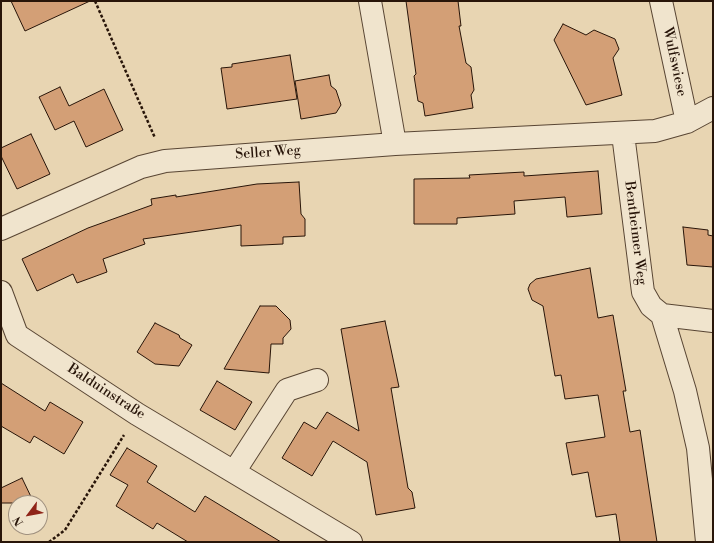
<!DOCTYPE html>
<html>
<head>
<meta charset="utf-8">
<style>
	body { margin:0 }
	#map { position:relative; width:714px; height:543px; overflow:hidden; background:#e8d5b2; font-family:"Libre Bodoni",serif }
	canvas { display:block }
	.frame { position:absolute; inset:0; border:2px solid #281509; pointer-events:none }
	.north { position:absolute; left:8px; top:495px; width:40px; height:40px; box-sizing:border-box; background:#f0e4cd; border:1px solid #a0917f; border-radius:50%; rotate:238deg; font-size:11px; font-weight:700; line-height:16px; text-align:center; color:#281509 }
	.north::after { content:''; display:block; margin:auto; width:14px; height:18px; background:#8f2418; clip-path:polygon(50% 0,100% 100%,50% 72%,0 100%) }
</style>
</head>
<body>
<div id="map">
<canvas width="714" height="543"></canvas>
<div class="frame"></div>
<div class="north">N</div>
</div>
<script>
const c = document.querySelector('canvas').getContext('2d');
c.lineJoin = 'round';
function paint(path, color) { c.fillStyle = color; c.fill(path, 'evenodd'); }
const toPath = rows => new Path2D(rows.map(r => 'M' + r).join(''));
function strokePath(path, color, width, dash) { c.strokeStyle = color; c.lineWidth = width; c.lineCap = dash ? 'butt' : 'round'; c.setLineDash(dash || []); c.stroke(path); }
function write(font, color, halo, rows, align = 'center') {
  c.font = font + ' "Libre Bodoni",serif'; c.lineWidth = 3; c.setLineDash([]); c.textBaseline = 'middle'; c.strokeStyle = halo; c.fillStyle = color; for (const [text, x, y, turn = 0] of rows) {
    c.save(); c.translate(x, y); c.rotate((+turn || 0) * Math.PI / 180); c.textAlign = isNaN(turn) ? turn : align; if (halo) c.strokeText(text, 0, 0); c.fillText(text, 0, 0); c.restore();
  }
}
const building = toPath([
	[11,1,90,1,25,31,11,1],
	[406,1,458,1,461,26,459,26,466,63,471,67,474,90,471,95,473,108,425,116,423,103,418,101,414,76,416,74,406,1],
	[563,24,586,35,594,30,615,39,619,49,613,58,622,95,586,105,554,40,563,24],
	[290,55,297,99,227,109,221,68,232,67,232,64,290,55],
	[329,75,331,86,336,90,341,105,336,113,301,119,295,81,329,75],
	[60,87,69,106,104,89,123,130,86,147,74,121,55,130,39,97,60,87],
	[31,134,50,174,17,189,1,156,1,148,31,134],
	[598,171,602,214,567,217,565,197,514,201,515,214,457,218,457,224,414,224,414,179,470,178,469,175,524,172,524,176,598,171],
	[299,182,301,214,305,219,305,236,283,237,283,244,241,246,241,225,143,239,145,244,103,259,107,272,77,283,73,274,37,291,22,259,88,228,152,205,151,199,176,195,176,197,257,184,299,182],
	[683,227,708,230,708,235,713,236,713,267,687,265,683,227],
	[590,268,598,318,613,315,626,391,623,391,630,432,640,430,657,542,620,542,616,514,596,517,588,472,572,475,566,443,605,437,598,395,565,399,561,375,555,376,543,306,532,300,528,289,530,284,536,279,590,268],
	[260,306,276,306,290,320,291,329,283,338,283,344,271,344,269,373,224,369,260,306],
	[385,321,399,387,391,388,408,488,412,492,415,508,376,515,367,462,333,441,312,476,282,458,304,422,316,429,327,412,359,431,341,329,385,321],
	[155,323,179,335,180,338,192,345,179,366,155,364,137,352,155,323],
	[217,381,252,402,235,430,200,410,217,381],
	[1,383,45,411,50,402,83,422,64,454,34,436,30,443,1,426,1,383],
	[127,448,157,466,147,482,195,512,205,496,281,542,188,542,157,523,153,529,116,506,128,485,110,475,127,448],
	[22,478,34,503,1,503,1,488,22,478]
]);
paint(building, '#d39f76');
strokePath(building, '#281509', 1);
const minor = toPath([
	[370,1,395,144],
	[661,1,687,122],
	[623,134,643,292,651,306,662,315,685,391,698,448,707,542],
	[1,229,141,167,165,161,395,144,655,131,687,122,713,108],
	[1,292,17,335,137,414,351,542],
	[662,315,713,321],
	[234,472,287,390,317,380]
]);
strokePath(minor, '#584533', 24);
strokePath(toPath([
	[95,1,155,138],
	[49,542,65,530,124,435]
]), '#281509', 2.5, [3, 2]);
strokePath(minor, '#f0e4cd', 22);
write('14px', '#281509', '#f0e4cd', [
	["Wulfswiese",674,62,78],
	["Seller Weg",268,153,-4],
	["Bentheimer Weg",635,233,83],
	["Balduinstraße",106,392,33]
]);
</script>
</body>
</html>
